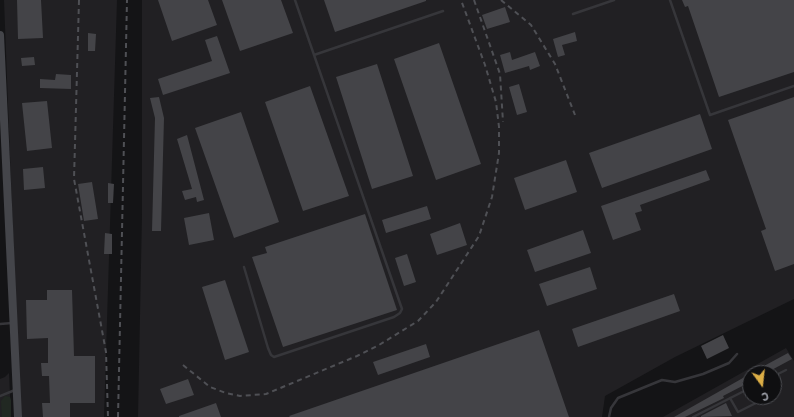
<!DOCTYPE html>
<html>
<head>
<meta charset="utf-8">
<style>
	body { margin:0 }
	#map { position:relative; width:794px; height:417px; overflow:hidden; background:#141416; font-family:Overpass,sans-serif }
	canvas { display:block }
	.north { position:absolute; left:742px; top:365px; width:40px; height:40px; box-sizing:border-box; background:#0f0f11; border:1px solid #4c4d52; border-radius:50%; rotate:165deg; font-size:11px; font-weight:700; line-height:16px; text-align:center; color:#a8abb4 }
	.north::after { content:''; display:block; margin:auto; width:14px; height:18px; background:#dcae46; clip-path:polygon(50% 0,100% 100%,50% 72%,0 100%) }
</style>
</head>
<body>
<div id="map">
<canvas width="794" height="417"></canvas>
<div class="north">С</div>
</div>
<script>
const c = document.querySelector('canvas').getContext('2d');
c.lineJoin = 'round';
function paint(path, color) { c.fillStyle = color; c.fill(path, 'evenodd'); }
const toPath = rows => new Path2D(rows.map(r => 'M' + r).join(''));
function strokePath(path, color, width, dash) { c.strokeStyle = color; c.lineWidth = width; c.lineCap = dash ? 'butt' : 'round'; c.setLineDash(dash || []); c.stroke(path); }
paint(toPath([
	[4,0,117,0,104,417,20,417],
	[142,0,794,0,794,299,675,357,605,396,602,417,138,417,142,214],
	[786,348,794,361,794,417,663,417],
	[750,373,774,373,774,397,750,397],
	[9,373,11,417,0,417,0,379,5,377]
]), '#212023');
paint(toPath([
	[5,396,10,397,11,400,11,417,2,417,1,401]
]), '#212822');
paint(toPath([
	[17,0,41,0,43,38,18,39],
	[158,0,208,0,217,25,172,41],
	[222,0,281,0,293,33,240,51],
	[324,0,426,0,426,1,335,32],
	[682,0,794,0,794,72,719,97,688,6,685,7],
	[505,7,510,22,487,29,482,15],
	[575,32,577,41,562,45,565,55,558,57,553,39],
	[88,33,96,34,95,51,88,51],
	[217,36,230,73,163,95,158,79,212,61,205,40],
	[439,43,481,164,436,180,394,59],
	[510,52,512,60,535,52,540,66,530,70,529,66,505,73,500,55],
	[34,57,35,65,22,66,21,58],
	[377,64,413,176,372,189,336,77],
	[56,74,71,75,71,89,40,88,40,79,55,80],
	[519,84,527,112,517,115,509,87],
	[310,86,349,196,303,211,265,102],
	[159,97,164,118,161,231,152,231,155,118,150,98],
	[794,97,794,264,775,271,761,231,766,229,728,120],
	[47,101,52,148,27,151,22,103],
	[241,112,279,222,234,238,195,128],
	[700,114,712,149,602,188,589,153],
	[187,135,204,200,197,202,196,197,185,200,182,191,192,189,177,139],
	[566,160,577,192,525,210,514,178],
	[43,167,45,188,24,190,23,169],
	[706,170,710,180,640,205,642,211,635,213,641,230,613,240,601,206],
	[92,182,98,219,84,221,78,184],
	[108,183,114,184,113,203,108,203],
	[427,206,431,219,386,233,382,220],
	[209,213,214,240,189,245,184,218],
	[365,214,397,310,283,347,252,257,267,253,265,247],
	[460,223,467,245,437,255,430,234],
	[583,230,591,253,535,272,527,250],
	[105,233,112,234,112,254,104,254],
	[407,254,416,282,404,286,395,258],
	[590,267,597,289,547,306,539,284],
	[225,280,249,352,225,360,202,287],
	[47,290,72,290,74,356,95,356,95,403,70,403,70,417,43,417,42,403,50,403,49,376,42,376,41,363,48,363,48,338,27,339,26,300,47,300],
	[674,294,680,311,578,347,572,329],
	[539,330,569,417,290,417,289,416],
	[723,335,729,348,707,359,701,346],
	[426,344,430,357,378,375,373,362],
	[788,353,792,359,766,373,751,373],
	[750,374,750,382,723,396,724,398,685,417,674,417],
	[188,379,194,395,166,404,160,389],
	[216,403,221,417,179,417,179,416],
	[726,403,732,416,701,417,701,416]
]), '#444448');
strokePath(toPath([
	[670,0,710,115,794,86],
	[573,14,614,0],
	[314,55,443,11],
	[244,267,268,348,271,355,274,357,394,317,400,313,402,309,295,0],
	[0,324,12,323],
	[774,376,786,370],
	[774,385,778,392,774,394],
	[0,396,15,390],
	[730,398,738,412,768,397],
	[609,417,611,408,618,398,662,380,675,382,703,374,729,363,737,354],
	[693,417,750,388]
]), '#36363a', 2.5);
strokePath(toPath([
	[0,35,18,417]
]), '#44454a', 8);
strokePath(toPath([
	[79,0,74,179,106,352,108,417],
	[474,0,500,74,503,122],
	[501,0,531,25,555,64,575,115],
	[183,365,210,387,226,393,240,396,266,394,357,356,379,345,418,321,436,302,479,236,492,197,499,153,499,127,496,102,485,65,461,0],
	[118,417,127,0]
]), '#4f5055', 2, [5, 4]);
</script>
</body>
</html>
